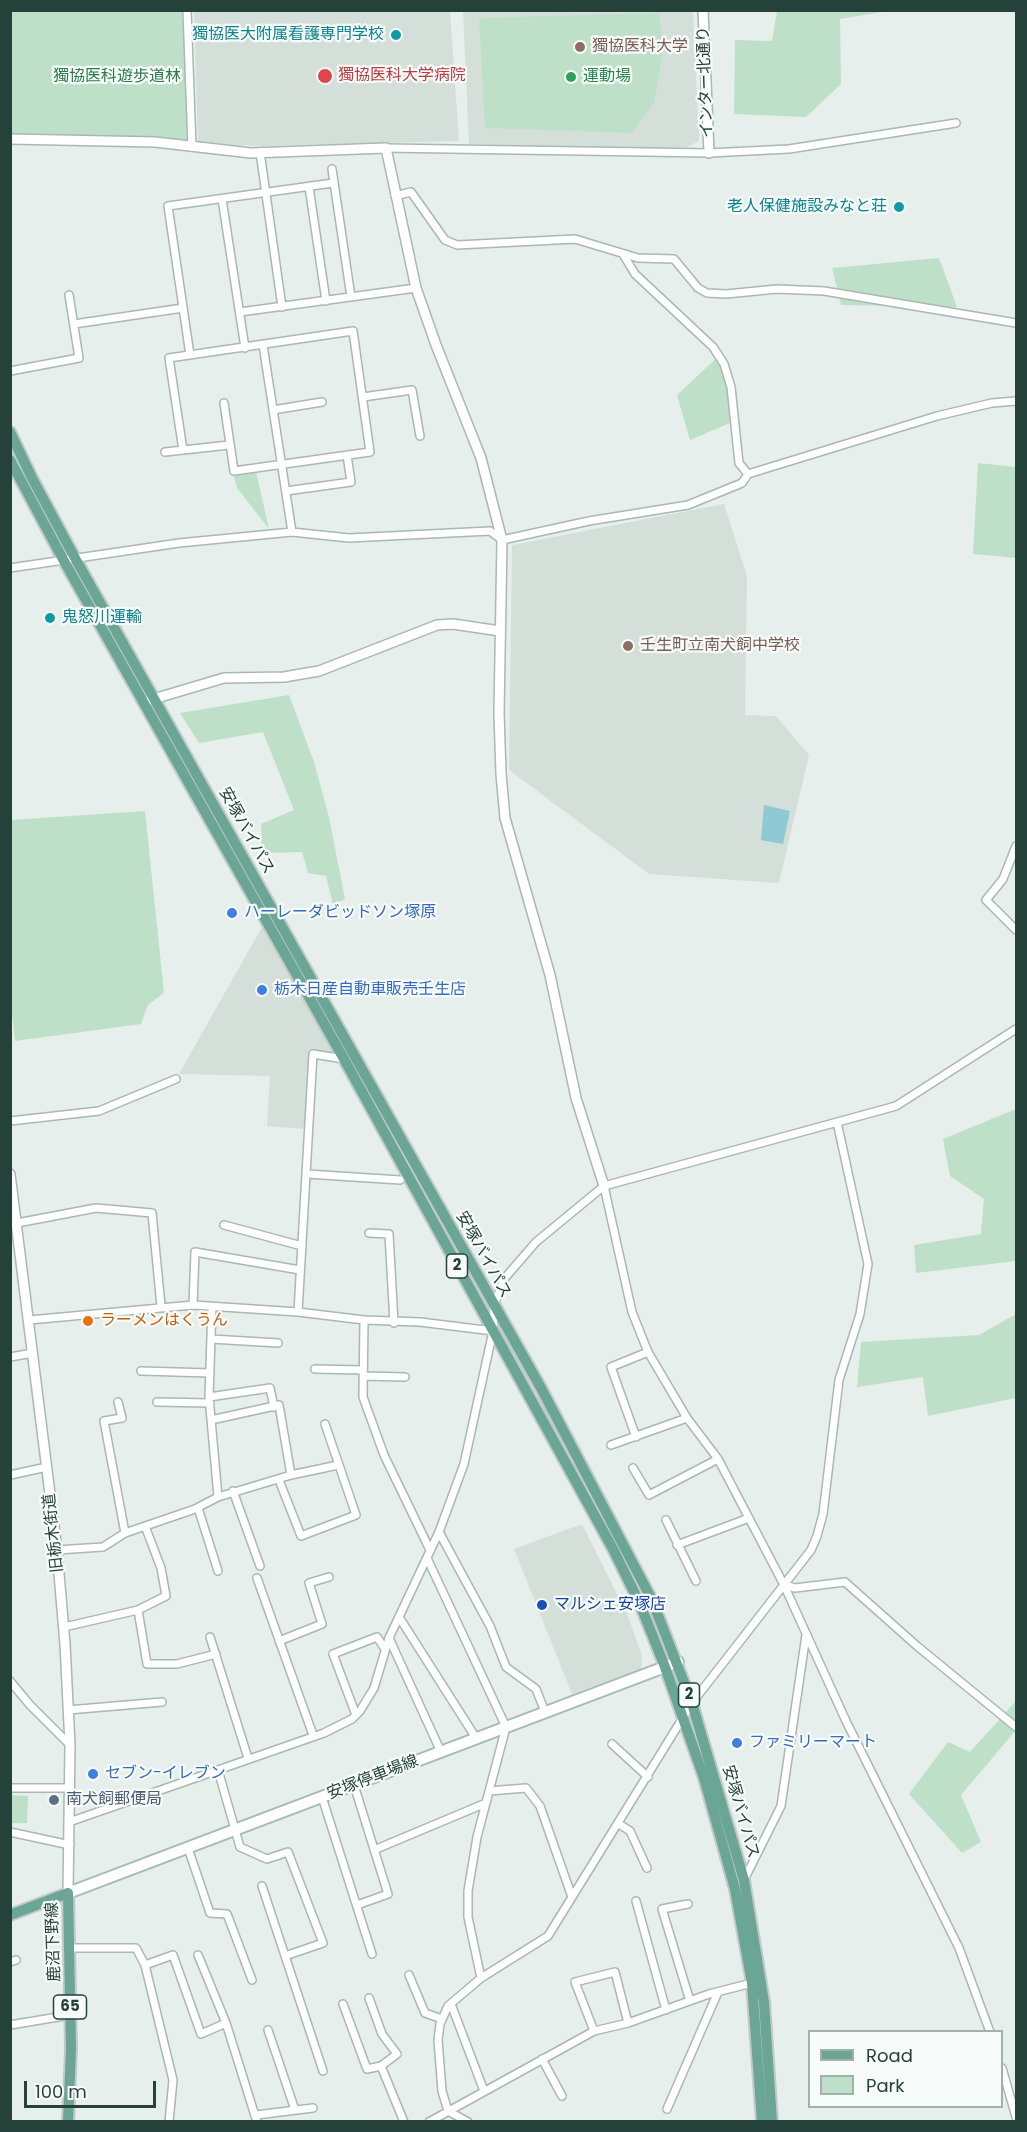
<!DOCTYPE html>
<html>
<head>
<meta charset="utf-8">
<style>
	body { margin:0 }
	#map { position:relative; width:1027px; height:2132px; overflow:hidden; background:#e6efeb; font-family:Poppins,sans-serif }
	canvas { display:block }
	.frame { position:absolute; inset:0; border:12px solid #24423a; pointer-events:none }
	.legend { position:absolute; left:808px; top:2030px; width:195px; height:78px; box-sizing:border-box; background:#f7fbf9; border:2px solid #a3b1ad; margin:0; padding:8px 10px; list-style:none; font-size:18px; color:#24423a }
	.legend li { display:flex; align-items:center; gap:12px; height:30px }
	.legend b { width:30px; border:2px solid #a3b1ad }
	.scale { position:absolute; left:24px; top:2081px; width:132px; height:27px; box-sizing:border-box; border:3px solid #24423a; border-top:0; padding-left:8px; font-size:18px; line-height:21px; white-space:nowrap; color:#24423a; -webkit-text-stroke:4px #f7fbf9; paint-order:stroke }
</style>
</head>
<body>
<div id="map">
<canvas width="1027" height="2132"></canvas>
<div class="frame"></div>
<ul class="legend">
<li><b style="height:8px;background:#6aa596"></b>Road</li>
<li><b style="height:16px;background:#bfe0c8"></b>Park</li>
</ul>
<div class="scale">100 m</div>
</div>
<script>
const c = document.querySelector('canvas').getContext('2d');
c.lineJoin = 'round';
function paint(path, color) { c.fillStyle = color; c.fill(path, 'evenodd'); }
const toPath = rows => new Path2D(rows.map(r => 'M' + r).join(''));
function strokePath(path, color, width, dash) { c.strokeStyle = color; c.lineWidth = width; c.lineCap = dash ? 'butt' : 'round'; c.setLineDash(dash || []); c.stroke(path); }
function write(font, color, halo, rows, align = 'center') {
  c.font = font + ' Poppins,"Noto Sans JP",sans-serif'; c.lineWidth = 4.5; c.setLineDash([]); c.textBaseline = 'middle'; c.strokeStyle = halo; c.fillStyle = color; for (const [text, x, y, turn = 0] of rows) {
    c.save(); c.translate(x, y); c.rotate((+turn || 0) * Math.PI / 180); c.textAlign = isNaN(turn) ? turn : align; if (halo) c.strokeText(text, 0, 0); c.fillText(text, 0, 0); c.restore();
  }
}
paint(toPath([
	[194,11,450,11,459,141,261,146,198,143],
	[463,11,693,11,699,141,687,147,636,149,469,144],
	[724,504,747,576,745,715,776,716,809,755,779,883,649,874,509,770,512,545],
	[262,927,335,1054,313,1054,305,1129,267,1126,270,1076,179,1074],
	[582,1524,628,1616,642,1656,641,1669,572,1694,514,1549]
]), '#d4dfda');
paint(toPath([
	[11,11,182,11,192,147,11,140],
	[777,11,889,11,840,19,841,84,806,117,734,114,735,40,772,41],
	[659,13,663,52,654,103,631,133,485,128,479,18],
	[939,258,957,307,841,305,832,268],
	[722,353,737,420,690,440,677,395],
	[978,463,1016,467,1016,558,973,554],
	[256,472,269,529,237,488,234,476],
	[289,695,314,762,329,817,345,899,333,905,326,876,308,873,302,852,262,853,261,824,294,810,263,732,199,743,180,713],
	[145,811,164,993,148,1005,141,1024,15,1041,10,995,11,820],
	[1016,1109,1016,1261,916,1273,914,1245,981,1234,984,1199,950,1176,943,1139],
	[1016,1314,1016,1398,928,1416,923,1377,857,1387,861,1342,979,1335],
	[1016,1701,1016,1730,961,1795,981,1842,962,1853,909,1794,948,1742,970,1752],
	[11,1795,28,1796,27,1823,11,1823]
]), '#bfe0c8');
paint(toPath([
	[764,805,790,811,783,844,761,840]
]), '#8ec9d4');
const minor = toPath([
	[187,10,192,147],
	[386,148,709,153,789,149,956,123],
	[260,152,282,307],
	[332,169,351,297],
	[309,187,326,301],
	[395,196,411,192,445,240,457,245,575,239,638,258,674,259,698,288,707,293,726,294,777,289,824,291,1016,323],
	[222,199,245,348],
	[623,254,635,274,713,347,724,364,731,387,739,463,748,474],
	[240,312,416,288],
	[74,324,183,308],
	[263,345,292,532],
	[190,355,168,206,333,183],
	[10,371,79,358,69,295],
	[363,397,412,390,420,436],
	[273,410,322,402],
	[183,450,169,358,353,331,370,452,234,471,224,403],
	[165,452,229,445],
	[286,491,351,482,347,455],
	[10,568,179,543,292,532,349,538,490,531,502,540,589,521,688,505,742,483,748,474,937,416,992,403,1016,401],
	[1016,846,1003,879,986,900,1016,930],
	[10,1121,99,1111,176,1079],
	[307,1174,400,1180],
	[604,1186,632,1312,648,1352,687,1418,718,1459,784,1585,846,1721,959,1948,990,2032],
	[17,1223,96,1208,152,1213,161,1306],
	[224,1225,302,1246],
	[369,1233,389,1234,394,1323],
	[193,1305,195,1252,300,1270],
	[298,1312,313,1054,344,1059],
	[29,1320,193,1305,298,1312,364,1320,420,1322,493,1331],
	[364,1320,363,1397,384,1455,430,1550],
	[211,1339,278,1343],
	[10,1357,33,1353],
	[315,1369,363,1370],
	[141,1371,210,1373],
	[363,1376,405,1377],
	[209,1397,270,1388,274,1407],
	[118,1402,122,1418,104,1421,125,1533],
	[157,1402,210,1403],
	[211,1420,279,1405,291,1475],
	[636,1437,611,1367,648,1352],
	[611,1445,687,1418],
	[633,1468,649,1495,718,1459],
	[10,1475,47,1467],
	[279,1480,301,1536,356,1515,325,1424],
	[233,1491,260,1566],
	[218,1497,291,1475,338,1465],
	[198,1508,218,1571],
	[666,1520,696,1581],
	[439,1532,464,1464,493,1331,494,1305,504,1279,536,1242,604,1186,896,1106,1016,1029],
	[677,1545,749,1518],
	[57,1550,103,1547,125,1533,195,1509,218,1497,209,1397,212,1307],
	[427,1558,506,1727,477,1837,468,1891,468,1917,481,1978],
	[257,1578,313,1735],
	[784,1585,795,1588,845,1582,917,1646,1016,1727],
	[138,1610,147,1664,177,1664,216,1654],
	[399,1617,476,1738],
	[64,1627,138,1610,166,1596,161,1568,145,1526],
	[210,1637,248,1758],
	[389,1638,441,1752],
	[279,1641,322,1624,309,1583,329,1577],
	[10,1681,30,1705,70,1745],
	[68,1710,162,1702],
	[356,1715,333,1654,377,1637,385,1649],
	[612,1744,648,1777],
	[218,1770,240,1847,267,1859,288,1852,323,1943,285,1956],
	[354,1785,388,1894,357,1905],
	[10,1788,70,1788],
	[489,1791,526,1788,540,1806,572,1897],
	[322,1797,372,1954],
	[69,1822,324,1733,352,1719,360,1711,374,1688,389,1638,439,1532,490,1626,506,1667,536,1689,545,1712],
	[619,1824,630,1831,647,1868],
	[10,1832,70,1845],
	[188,1848,210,1913,227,1914,252,1980],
	[374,1850,486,1803],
	[744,1880,781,1806,806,1635],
	[262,1886,323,2071],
	[636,1901,666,2010],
	[688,1904,662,1909,690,2001],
	[70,1948,136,1948,145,1965,173,1955,201,2034,226,2023,257,2122],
	[198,1955,226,2023],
	[10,1962,16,1960],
	[145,1965,173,2080,169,2122],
	[409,1975,425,2013,442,2019],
	[369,1998,382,2034,397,2054,381,2066],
	[343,2004,367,2069,381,2066,404,2122],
	[451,2004,484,2091],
	[10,2025,70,2015],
	[268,2030,295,2110],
	[594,2031,575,1982,615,1972,628,2023],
	[542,2059,562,2096],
	[1002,2068,1016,2117],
	[667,2109,718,1992],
	[256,2115,313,2108],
	[429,2122,594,2031,628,2023,709,1994,752,1983],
	[468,2122,448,2111,442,2091,438,2040,440,2024,448,2006,481,1978,548,1936,692,1703,811,1550,817,1536,823,1514,839,1380,860,1314,868,1264,837,1122]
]);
const tertiary = toPath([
	[703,10,709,153],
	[10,139,155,142,251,153,386,148,416,288,436,345,481,458,502,540,499,713,501,774,505,818,550,975,576,1098,604,1186],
	[150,700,224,678,284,677,319,671,437,625,453,624,500,631],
	[10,1174,57,1550,65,1644,70,1745,68,1893]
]);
const secondary = toPath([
	[68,1893,678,1662]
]);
const primary = toPath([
	[10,432,32,478,75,558,541,1388,652,1600,692,1703,744,1880,764,2002,772,2122],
	[10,460,64,561,344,1059,613,1549,640,1604,665,1667,704,1778,735,1889,752,1983,762,2122],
	[10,1915,68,1893,71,2049,68,2122]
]);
strokePath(minor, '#a8b8b2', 10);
strokePath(tertiary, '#a8b8b2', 12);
strokePath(secondary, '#a4bbb3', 14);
strokePath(primary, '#c2cac8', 14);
strokePath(minor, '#fff', 7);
strokePath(tertiary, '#fff', 9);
strokePath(secondary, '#fff', 10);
strokePath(primary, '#6aa596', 10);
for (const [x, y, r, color] of [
	[396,35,6,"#0f9aa8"],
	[580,47,6,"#8d6e63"],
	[325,76,8,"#e0444e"],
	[571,77,6,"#2e9e5b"],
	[899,207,6,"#0f9aa8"],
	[50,618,6,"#0f9aa8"],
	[628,646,6,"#8d6e63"],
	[232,913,6,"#3f7fe0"],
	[262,990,6,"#3f7fe0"],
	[88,1321,6,"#e8710a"],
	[542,1605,6,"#1a4fb4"],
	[737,1743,6,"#3f7fe0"],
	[93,1774,6,"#3f7fe0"],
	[54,1800,6,"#5c6f8a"]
]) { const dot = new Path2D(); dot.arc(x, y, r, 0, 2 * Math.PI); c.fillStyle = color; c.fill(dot); strokePath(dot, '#f7fbf9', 2); }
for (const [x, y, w] of [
	[457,1266,21],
	[689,1695,21],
	[70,2007,33]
]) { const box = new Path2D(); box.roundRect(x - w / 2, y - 12, w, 24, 4.5); c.fillStyle = '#f7fbf9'; c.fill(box); strokePath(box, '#24423a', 1.5); }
write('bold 15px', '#24423a', null, [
	["2",457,1266],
	["2",689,1695],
	["65",70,2007]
]);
write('16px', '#0d838f', '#f7fbf9', [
	["獨協医大附属看護専門学校",384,35],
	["老人保健施設みなと荘",887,207],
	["鬼怒川運輸",62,618,"left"]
], 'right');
write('16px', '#785e54', '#f7fbf9', [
	["獨協医科大学",592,47],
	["壬生町立南犬飼中学校",640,646]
], 'left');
write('16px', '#be3a42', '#f7fbf9', [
	["獨協医科大学病院",338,76]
], 'left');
write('16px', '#2d7a4b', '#f7fbf9', [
	["獨協医科遊歩道林",117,77]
]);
write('16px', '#27864d', '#f7fbf9', [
	["運動場",583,77]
], 'left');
write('16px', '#24423a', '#f7fbf9', [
	["インター北通り",706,82,-92],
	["安塚バイパス",246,831,61],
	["安塚バイパス",483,1255,61],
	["旧栃木街道",54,1533,-96],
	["安塚停車場線",373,1778,-21],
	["安塚バイパス",740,1812,74],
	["鹿沼下野線",54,1942,-92]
]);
write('16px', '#366cbe', '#f7fbf9', [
	["ハーレーダビッドソン塚原",244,913],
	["栃木日産自動車販売壬生店",274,990],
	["ファミリーマート",749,1743],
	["セブン-イレブン",105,1774]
], 'left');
write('16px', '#c56008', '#f7fbf9', [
	["ラーメンはくうん",100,1321]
], 'left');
write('16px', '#164399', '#f7fbf9', [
	["マルシェ安塚店",554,1605]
], 'left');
write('16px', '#4e5e75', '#f7fbf9', [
	["南犬飼郵便局",66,1800]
], 'left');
</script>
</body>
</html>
